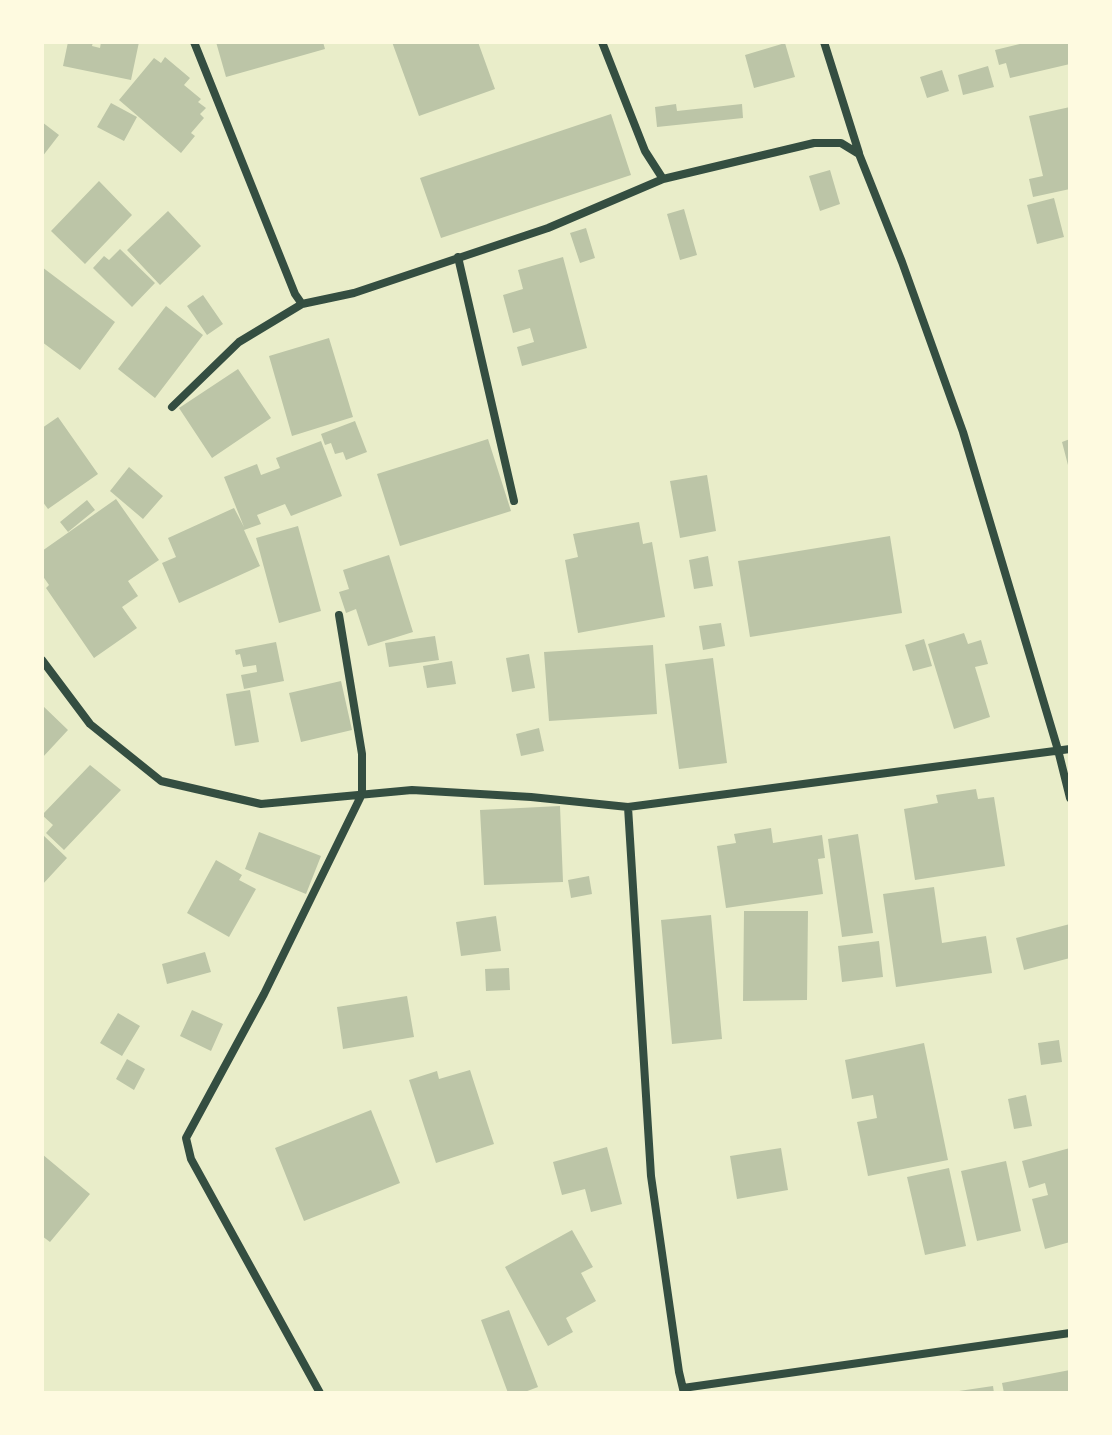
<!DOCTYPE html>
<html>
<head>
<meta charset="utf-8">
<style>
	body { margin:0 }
	#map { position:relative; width:1112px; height:1435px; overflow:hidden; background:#e9edc9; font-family:Quicksand,sans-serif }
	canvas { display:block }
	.frame { position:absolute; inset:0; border:44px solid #fefae0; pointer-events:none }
</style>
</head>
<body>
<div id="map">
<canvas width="1112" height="1435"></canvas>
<div class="frame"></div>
</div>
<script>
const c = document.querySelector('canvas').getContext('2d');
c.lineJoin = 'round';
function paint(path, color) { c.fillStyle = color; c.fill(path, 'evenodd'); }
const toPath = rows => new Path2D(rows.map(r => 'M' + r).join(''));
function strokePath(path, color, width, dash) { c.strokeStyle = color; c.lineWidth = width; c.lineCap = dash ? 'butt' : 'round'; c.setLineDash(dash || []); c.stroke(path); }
paint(toPath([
	[68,42,93,42,92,46,100,48,101,42,139,42,131,80,63,66],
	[216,42,323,42,325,49,226,77],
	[392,42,478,42,495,89,419,116],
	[1028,42,1070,42,1070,64,1010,78,1006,63,999,65,995,50],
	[785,43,795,77,754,88,745,55],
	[165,57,190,78,184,85,201,99,198,102,206,108,200,114,204,118,191,133,195,136,181,153,119,100,154,58,161,63],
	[988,66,994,87,963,95,958,75],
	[942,70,949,91,927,98,920,77],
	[111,103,137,117,124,141,97,127],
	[676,104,677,111,742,104,743,118,657,127,655,107],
	[1070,107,1070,189,1033,197,1029,179,1043,176,1029,116],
	[611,114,631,175,441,238,420,178],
	[42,122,59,135,42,157],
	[830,170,840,204,820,211,809,176],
	[99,181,132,215,85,264,51,231],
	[1054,198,1064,237,1037,244,1027,205],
	[684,209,697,255,680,260,667,214],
	[168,211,201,246,160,285,127,250],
	[586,228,595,258,580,263,570,233],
	[120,249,155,283,132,307,93,268,104,256,109,260],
	[563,257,587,348,522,366,517,347,534,342,530,328,513,333,503,295,523,289,518,270],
	[42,267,115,322,80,370,42,342],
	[203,295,223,324,207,335,187,306],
	[166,306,203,335,155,398,118,369],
	[329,338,353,417,292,436,269,356],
	[238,369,271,418,212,458,179,408],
	[58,417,98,474,48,509,42,501,42,428],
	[355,421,367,452,346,460,343,452,335,454,331,443,325,445,321,434],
	[488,439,511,511,400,546,377,474],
	[1070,439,1070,468,1069,469,1062,442],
	[321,441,342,496,291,516,285,504,257,515,261,524,244,530,260,566,179,603,162,563,176,557,168,538,234,508,244,527,224,477,257,464,261,475,280,468,276,458],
	[129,467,163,496,143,519,110,491],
	[707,475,716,531,680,538,670,481],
	[116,499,159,560,128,581,138,596,122,607,137,628,94,658,46,588,49,585,42,575,42,551],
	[87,500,95,510,68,532,60,522],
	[639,522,643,544,652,542,665,617,578,633,565,560,578,557,573,534],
	[298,526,321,611,279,623,256,538],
	[890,536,902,613,750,637,738,561],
	[389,555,413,632,368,646,356,609,346,613,339,592,349,589,343,570],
	[708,556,713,586,694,589,689,560],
	[721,623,725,646,703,650,699,626],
	[964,633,968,644,981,640,988,664,975,667,990,717,954,729,928,644],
	[435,636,439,660,389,667,385,643],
	[924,639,932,666,913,671,905,645],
	[276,642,284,681,244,689,241,675,257,672,256,665,243,667,240,654,236,655,235,650],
	[653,645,657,714,549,721,544,652],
	[529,654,535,688,512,692,506,658],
	[713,658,727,763,679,769,665,664],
	[452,661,456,684,427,688,423,666],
	[341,681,352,730,301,742,289,693],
	[250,690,259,742,235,746,226,694],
	[42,705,68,730,42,758],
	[539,728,544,751,521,756,516,734],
	[90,765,121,790,64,850,46,833,53,825,42,815],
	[976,789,978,799,994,797,1005,866,915,880,904,809,938,803,936,795],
	[560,806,563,882,484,885,480,810],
	[771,828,773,843,822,835,825,858,818,859,823,894,726,908,717,846,736,843,734,834],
	[259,832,321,856,306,894,245,869],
	[42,834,67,858,42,885],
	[858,834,873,933,842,937,828,839],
	[216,860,242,875,239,880,256,889,229,937,187,913],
	[589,876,592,894,571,898,568,880],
	[934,887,942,943,986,936,992,973,896,987,883,894],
	[744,911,808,911,807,1000,743,1001],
	[711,915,722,1039,672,1044,661,920],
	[496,916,501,951,461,956,456,922],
	[1070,924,1070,958,1024,970,1016,938],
	[879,941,883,977,842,982,838,946],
	[205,952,211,972,167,984,162,964],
	[509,968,510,990,486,991,485,969],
	[407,996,414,1037,343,1049,337,1007],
	[192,1010,223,1024,211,1051,180,1036],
	[118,1013,140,1026,122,1056,100,1043],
	[1059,1040,1062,1062,1041,1065,1038,1043],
	[924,1043,948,1160,868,1176,857,1122,877,1118,873,1095,852,1099,845,1060],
	[127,1059,145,1069,134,1090,116,1079],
	[470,1070,494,1144,436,1163,409,1080,437,1071,439,1079],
	[1026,1095,1032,1126,1014,1129,1008,1099],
	[371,1110,400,1183,304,1221,275,1148],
	[607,1147,622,1204,591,1212,585,1189,562,1195,553,1162],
	[781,1148,788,1190,737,1199,730,1156],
	[1070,1148,1070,1242,1045,1249,1032,1199,1048,1195,1045,1183,1029,1188,1022,1161],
	[42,1154,90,1194,50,1242,42,1236],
	[1006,1161,1021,1231,977,1241,961,1171],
	[949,1168,966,1246,925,1255,907,1177],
	[572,1230,593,1267,581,1273,596,1301,566,1318,573,1332,548,1346,505,1267],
	[509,1310,538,1387,522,1393,508,1393,481,1320],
	[1070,1370,1070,1393,1004,1393,1002,1383],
	[993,1386,994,1393,959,1393,959,1391]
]), '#bcc5a7');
strokePath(toPath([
	[194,42,295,294,302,304],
	[602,42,645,151,663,179],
	[824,42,859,153],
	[458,257,514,501],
	[172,407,239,342,302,304,354,293,548,228,663,179,814,143,841,143,859,154,902,262,963,432,1058,750,1070,798],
	[42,660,90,724,161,781,261,804,412,790,531,797,628,807,1070,749],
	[628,807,651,1176,679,1372,684,1393],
	[683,1388,1070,1333],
	[320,1393,191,1159,186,1138,264,994,362,794,362,754,339,615]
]), '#344e41', 8);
</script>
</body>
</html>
